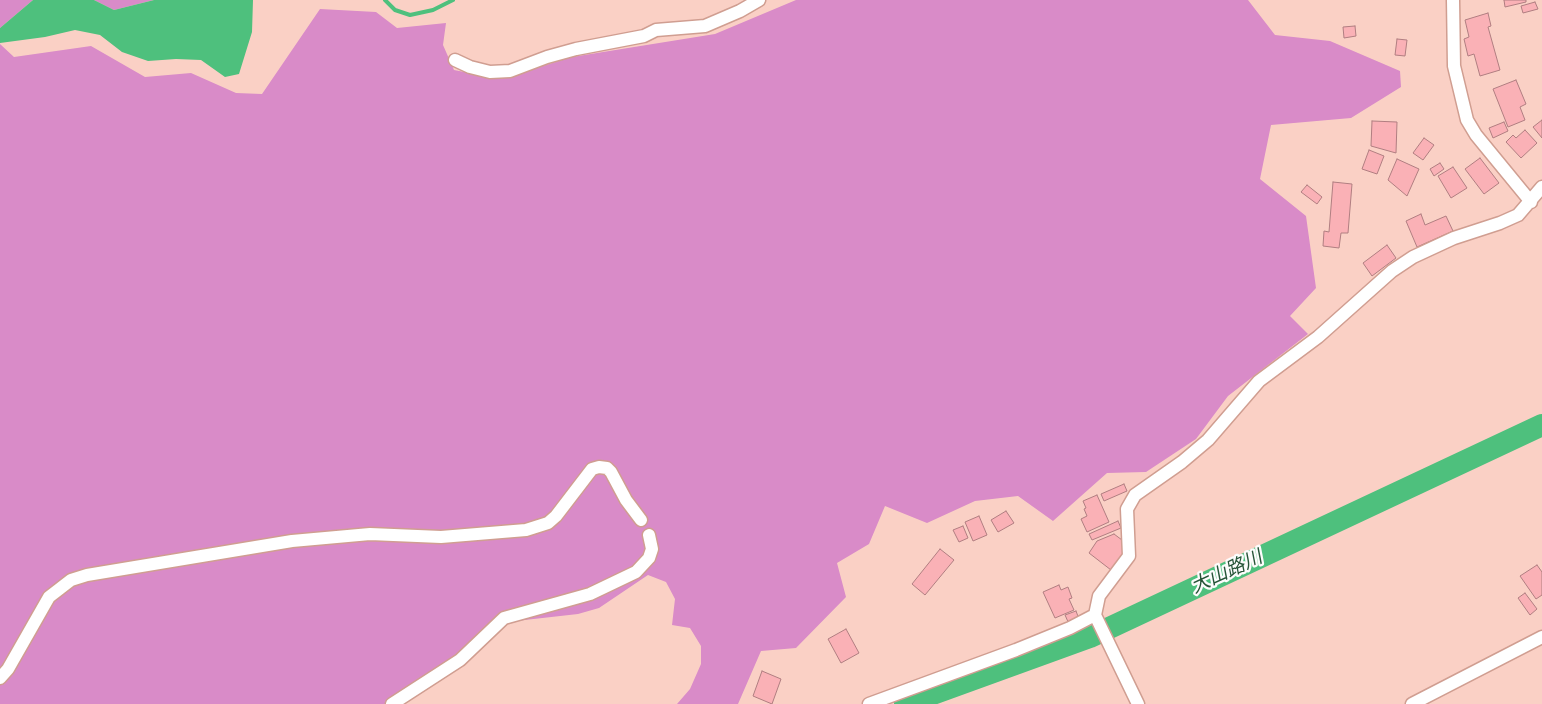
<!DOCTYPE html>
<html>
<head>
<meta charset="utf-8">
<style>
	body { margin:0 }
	canvas { display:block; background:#fad0c5 }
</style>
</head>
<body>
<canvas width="1542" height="704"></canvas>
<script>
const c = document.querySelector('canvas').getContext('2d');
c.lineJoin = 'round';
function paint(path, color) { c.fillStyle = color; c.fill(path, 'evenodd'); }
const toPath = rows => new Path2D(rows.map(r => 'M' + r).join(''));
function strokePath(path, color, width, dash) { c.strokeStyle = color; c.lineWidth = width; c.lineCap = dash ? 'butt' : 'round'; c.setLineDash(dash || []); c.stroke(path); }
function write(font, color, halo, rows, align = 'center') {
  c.font = font + ' "Sofia Sans Condensed","Noto Sans JP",sans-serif'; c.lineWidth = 4.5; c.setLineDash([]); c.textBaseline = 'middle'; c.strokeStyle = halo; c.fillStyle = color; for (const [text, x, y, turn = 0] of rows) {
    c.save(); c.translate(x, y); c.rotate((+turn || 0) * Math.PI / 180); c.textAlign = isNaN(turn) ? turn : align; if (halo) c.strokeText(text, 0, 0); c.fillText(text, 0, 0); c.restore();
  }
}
paint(toPath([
	[0,0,33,0,0,28],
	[94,0,154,0,114,10],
	[796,0,1248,0,1275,35,1330,41,1400,71,1401,87,1351,118,1271,125,1260,179,1306,216,1316,288,1290,316,1308,334,1228,396,1196,439,1146,472,1107,473,1053,521,1018,496,975,501,927,523,885,506,869,544,837,563,846,597,796,648,761,651,738,704,677,704,690,689,701,664,701,646,690,628,672,625,675,599,666,582,648,575,599,608,578,614,498,623,446,669,385,704,0,704,0,44,14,57,91,46,145,77,191,73,236,93,262,94,320,9,376,12,397,28,446,23,443,45,454,70,500,79,572,57,715,34]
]), '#d98bc8');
paint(toPath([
	[33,0,94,0,114,10,154,0,253,0,252,32,239,74,225,77,201,60,176,59,148,61,122,52,100,35,75,30,45,37,0,43,0,28]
]), '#4ec07d');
strokePath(toPath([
	[385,0,395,10,410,15,433,10,453,0]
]), '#4ec07d', 4);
strokePath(toPath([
	[905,704,1090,637,1542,425]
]), '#4ec07d', 22);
const building = toPath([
	[1504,0,1526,0,1526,2,1505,7,1504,0],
	[1535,2,1538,9,1523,13,1521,6,1535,2],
	[1488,13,1491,26,1488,27,1500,70,1480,76,1474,54,1468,56,1464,39,1469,37,1465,20,1488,13],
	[1355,26,1356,36,1344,38,1343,27,1355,26],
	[1397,39,1407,40,1405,56,1395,55,1397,39],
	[1516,80,1526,104,1520,107,1525,120,1508,127,1493,89,1516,80],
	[1542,120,1542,138,1533,127,1542,120],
	[1372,121,1397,122,1396,153,1371,146,1372,121],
	[1504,122,1508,131,1493,138,1489,128,1504,122],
	[1525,130,1537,143,1521,158,1506,142,1513,135,1516,138,1525,130],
	[1424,138,1434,145,1423,160,1413,153,1424,138],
	[1369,150,1384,156,1377,174,1362,169,1369,150],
	[1480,158,1499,183,1484,194,1465,169,1480,158],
	[1397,159,1419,169,1407,196,1388,180,1397,159],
	[1440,163,1444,169,1434,176,1430,169,1440,163],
	[1453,167,1467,188,1451,198,1438,176,1453,167],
	[1333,182,1352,184,1348,233,1341,233,1339,248,1323,246,1324,231,1329,232,1333,182],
	[1307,185,1322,197,1317,204,1301,192,1307,185],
	[1421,214,1425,225,1446,216,1453,231,1417,247,1406,221,1421,214],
	[1387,245,1396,258,1372,276,1363,263,1387,245],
	[1124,484,1127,491,1104,501,1101,494,1124,484],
	[1097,495,1109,522,1087,532,1081,519,1087,516,1084,509,1086,508,1083,501,1097,495],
	[1006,511,1014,523,998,532,991,520,1006,511],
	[979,516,987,535,973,541,965,522,979,516],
	[1118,521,1121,528,1092,540,1089,534,1118,521],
	[963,526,968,538,959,542,953,530,963,526],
	[1114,534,1122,540,1124,552,1111,570,1089,553,1097,541,1114,534],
	[940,549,954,560,925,595,912,584,940,549],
	[1537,565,1542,572,1542,595,1536,599,1520,576,1537,565],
	[1059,585,1061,590,1068,587,1072,598,1069,599,1074,610,1055,618,1043,592,1059,585],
	[1525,593,1537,609,1530,615,1518,598,1525,593],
	[1076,611,1079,619,1069,624,1065,615,1076,611],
	[846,629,859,653,841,663,828,639,846,629],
	[762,671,781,679,772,704,753,696,762,671]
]);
paint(building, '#fab1b6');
strokePath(building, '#b07e81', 1);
const minor = toPath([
	[1453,0,1454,66,1467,120,1476,135,1531,202],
	[455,60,470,67,490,72,510,71,547,57,576,49,644,36,656,30,705,26,740,11,759,0],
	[0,678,8,669,49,597,71,580,87,575,292,541,370,534,441,537,526,530,548,523,556,516,592,469,599,467,607,468,611,472,626,500,641,520],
	[392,704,460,660,504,618,590,594,636,572,649,558,652,549,649,535],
	[869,704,1016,650,1070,628,1095,615],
	[1138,704,1095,615,1099,596,1129,556,1127,509,1135,495,1182,462,1208,440,1259,381,1318,337,1392,271,1413,257,1454,238,1500,223,1518,215,1542,187],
	[1412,704,1542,637]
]);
strokePath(minor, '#d09e91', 15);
strokePath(minor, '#fff', 12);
write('italic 19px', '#275438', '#fcfcfc', [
	["大山路川",1227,573,-25]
]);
</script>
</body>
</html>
